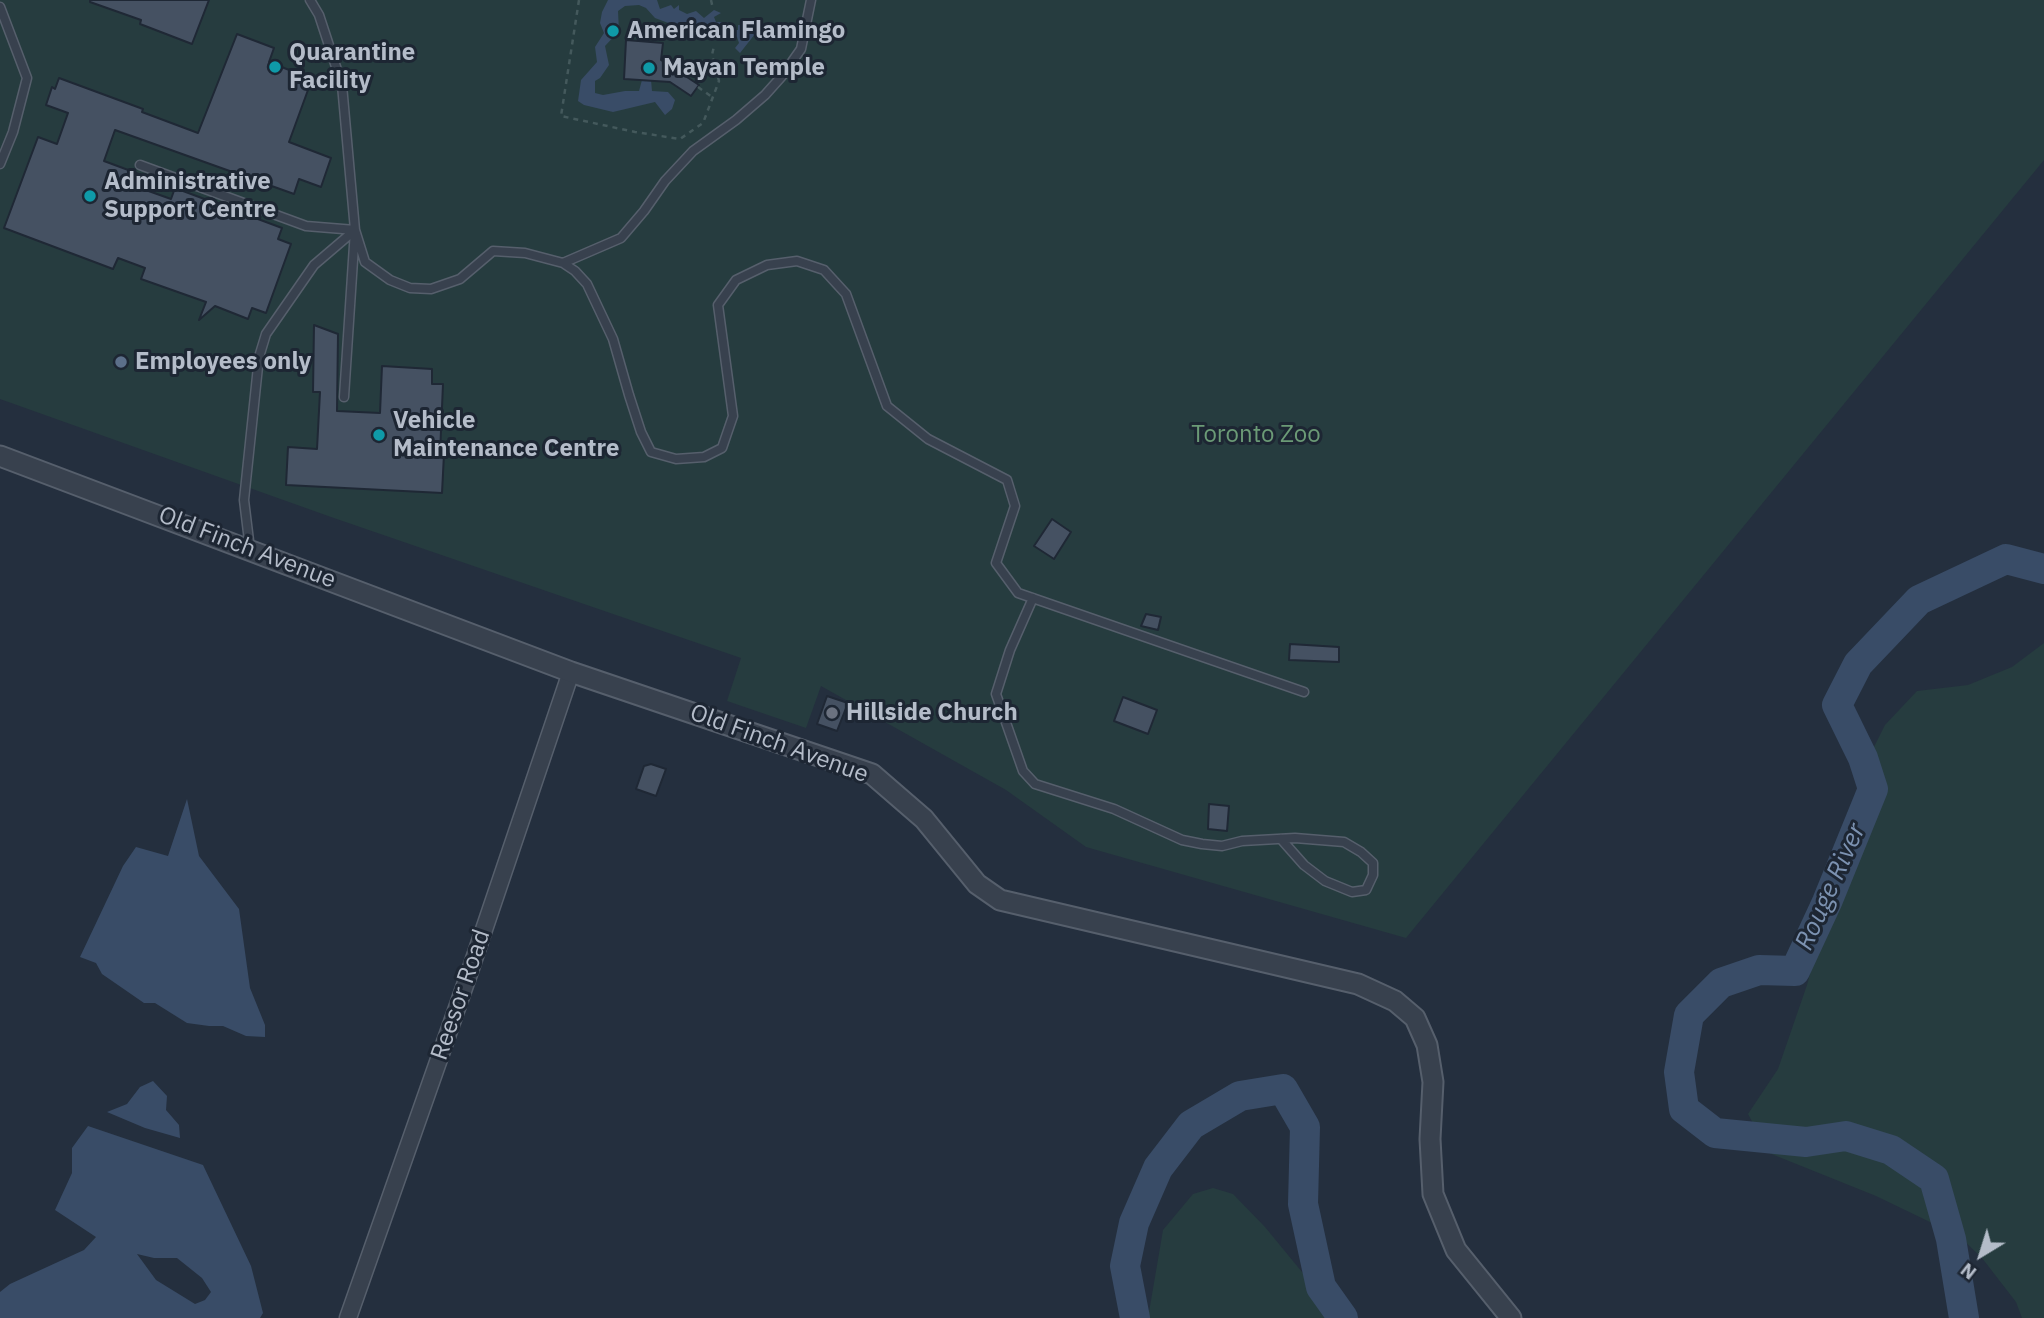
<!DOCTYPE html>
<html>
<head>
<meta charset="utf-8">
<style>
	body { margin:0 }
	#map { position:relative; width:2044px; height:1318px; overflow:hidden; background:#242f3e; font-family:"IBM Plex Sans",sans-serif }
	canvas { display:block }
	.north { position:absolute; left:1946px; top:1220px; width:70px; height:70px; -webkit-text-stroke:5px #1d2633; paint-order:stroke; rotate:218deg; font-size:19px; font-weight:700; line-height:28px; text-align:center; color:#b4bcc9 }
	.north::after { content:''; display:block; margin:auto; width:24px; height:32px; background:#b4bcc9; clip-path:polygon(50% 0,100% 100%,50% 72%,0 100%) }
</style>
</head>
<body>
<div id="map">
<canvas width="2044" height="1318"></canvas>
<div class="north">N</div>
</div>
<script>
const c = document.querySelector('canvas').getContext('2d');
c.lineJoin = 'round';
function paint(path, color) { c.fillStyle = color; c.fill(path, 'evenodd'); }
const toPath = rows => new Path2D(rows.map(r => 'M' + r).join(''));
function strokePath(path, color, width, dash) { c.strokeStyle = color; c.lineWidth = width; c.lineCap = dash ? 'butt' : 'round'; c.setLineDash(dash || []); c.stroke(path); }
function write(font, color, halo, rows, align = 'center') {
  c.font = font + ' "IBM Plex Sans",sans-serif'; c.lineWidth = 6; c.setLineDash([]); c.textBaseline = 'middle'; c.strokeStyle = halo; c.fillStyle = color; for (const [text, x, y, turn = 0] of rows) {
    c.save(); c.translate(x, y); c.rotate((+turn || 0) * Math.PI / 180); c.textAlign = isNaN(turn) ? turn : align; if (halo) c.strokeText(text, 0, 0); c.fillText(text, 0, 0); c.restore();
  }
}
paint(toPath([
	[0,0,2044,0,2044,160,1406,938,1086,847,1006,790,821,686,806,728,727,701,741,658,331,517,0,399],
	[2044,643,2044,1318,2022,1318,2016,1302,1982,1258,1959,1236,1876,1196,1769,1153,1748,1114,1778,1069,1807,985,1867,761,1885,725,1917,691,1968,685,2012,667],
	[1213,1188,1233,1194,1265,1227,1311,1283,1330,1318,1148,1318,1163,1230,1193,1194]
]), '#263c3f');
paint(toPath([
	[608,0,657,0,660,9,671,5,674,9,679,5,679,10,687,14,696,11,704,18,714,10,721,13,714,17,716,22,728,22,734,30,738,30,738,25,749,25,755,34,740,53,735,48,739,43,737,37,734,35,726,41,713,39,696,28,684,32,683,37,680,39,676,36,676,31,671,24,655,18,646,8,639,5,625,6,618,11,619,31,605,46,609,65,600,78,595,81,595,93,603,95,625,91,639,91,642,80,651,80,652,91,668,92,675,100,672,109,665,115,655,102,613,112,584,105,578,101,581,80,597,62,595,47,604,33,600,23,602,12],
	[187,799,199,856,239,909,250,988,265,1025,265,1037,246,1036,223,1026,209,1026,187,1023,155,1003,144,1003,102,974,96,963,80,957,123,866,136,847,168,856],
	[153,1081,167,1096,166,1110,179,1125,180,1138,145,1128,107,1112,127,1104,140,1087],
	[88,1126,203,1165,251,1266,263,1313,260,1318,0,1318,0,1292,10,1284,84,1250,96,1237,55,1210,72,1173,72,1148],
	[137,1254,154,1258,177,1258,202,1278,211,1292,205,1300,195,1304,156,1280]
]), '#394c67');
strokePath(toPath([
	[1135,1318,1125,1266,1134,1223,1158,1168,1191,1125,1240,1096,1283,1089,1305,1127,1303,1204,1321,1287,1343,1318],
	[1964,1318,1951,1239,1934,1179,1891,1150,1846,1136,1806,1142,1715,1133,1684,1109,1679,1072,1689,1015,1721,983,1759,970,1795,971,1827,902,1873,789,1863,758,1837,705,1858,664,1919,600,2006,559,2044,569]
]), '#394c67', 30);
const building = toPath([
	[90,0,209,0,192,44,140,24,141,20,90,2,90,0],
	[237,34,274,48,269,62,312,79,289,142,331,158,321,187,299,179,294,194,115,130,104,161,147,177,143,189,171,199,175,188,282,228,278,239,291,244,266,313,252,308,248,319,215,306,199,320,206,302,141,279,145,268,118,258,113,269,4,228,38,137,57,144,68,113,46,105,52,87,55,89,59,78,143,109,142,112,198,133,237,34],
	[626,40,663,43,661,60,699,85,691,96,670,82,624,79,626,40],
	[314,325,338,334,337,411,380,413,382,366,432,369,432,384,443,384,440,454,444,454,442,493,286,485,288,447,317,449,320,392,313,392,314,325],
	[1052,519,1071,532,1054,559,1034,546,1052,519],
	[1146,614,1161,617,1158,630,1141,626,1146,614],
	[1290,644,1339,647,1339,662,1289,660,1290,644],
	[827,696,848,703,837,731,817,724,827,696],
	[1123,697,1157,710,1148,734,1114,721,1123,697],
	[651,764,666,769,656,796,636,789,644,766,651,764],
	[1209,804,1229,806,1227,831,1208,829,1209,804]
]);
paint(building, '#455162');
strokePath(building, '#1f2835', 2);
const service = toPath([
	[310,0,319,15,342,85,355,230,365,262,390,280,410,288,431,289,460,279,493,251,525,253,563,263,621,238,644,211,665,181,693,151,736,120,765,95,782,76,801,49,811,0],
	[0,7,27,78,13,132,0,164],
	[140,165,306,226,355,230,344,397],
	[563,263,575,271,587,284,613,339,629,395,641,432,651,452,676,459,704,457,722,448,733,416,718,305,736,280,767,265,797,261,824,270,846,294,887,406,928,439,1007,480,1015,506,996,563,1018,593,1304,692],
	[250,549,244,500,259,357,266,334,314,265,355,230],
	[1033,598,1010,650,996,694,1023,771,1035,784,1114,809,1182,840,1202,844,1222,846,1242,841,1295,838,1344,842,1361,852,1373,863,1373,875,1366,890,1352,892,1325,881,1304,865,1281,839]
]);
const minor = toPath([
	[348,1318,470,971,571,672]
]);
const tertiary = toPath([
	[0,456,571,672,872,774,924,819,977,884,1000,900,1358,984,1395,1001,1415,1018,1427,1045,1433,1082,1430,1139,1433,1194,1456,1250,1511,1318]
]);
strokePath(service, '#565f6c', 11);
strokePath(minor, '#565f6c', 19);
strokePath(tertiary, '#565f6c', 23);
strokePath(toPath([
	[579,0,561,116,635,132,680,139,703,123,719,81,712,55,714,46],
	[711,0,713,9],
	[698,87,712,97]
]), '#44595c', 2.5, [5, 5]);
strokePath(service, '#38414e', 8);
strokePath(minor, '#38414e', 16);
strokePath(tertiary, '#38414e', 19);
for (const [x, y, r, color] of [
	[613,31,7,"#0f9aa8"],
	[275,67,7,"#0f9aa8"],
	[649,68,7,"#0f9aa8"],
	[90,196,7,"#0f9aa8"],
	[121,362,7,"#5c6f8a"],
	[379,435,7,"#0f9aa8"],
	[832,713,7,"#6b7280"]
]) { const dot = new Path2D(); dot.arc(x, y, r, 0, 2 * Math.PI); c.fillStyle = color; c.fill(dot); strokePath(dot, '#1d2633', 2.5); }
write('bold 24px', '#b4bcc9', '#1d2633', [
	["American Flamingo",627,31],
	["Quarantine",289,53],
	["Facility",289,81],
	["Mayan Temple",663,68],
	["Administrative",104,182],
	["Support Centre",104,210],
	["Employees only",135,362],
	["Vehicle",393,421],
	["Maintenance Centre",393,449],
	["Hillside Church",846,713]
], 'left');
write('24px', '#6b9a76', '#1d2633', [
	["Toronto Zoo",1256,435]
]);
write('24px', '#b4bcc9', '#1d2633', [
	["Old Finch Avenue",247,548,21],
	["Old Finch Avenue",779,744,20],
	["Reesor Road",461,995,-71]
]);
write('italic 26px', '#7c92b1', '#1d2633', [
	["Rouge River",1831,887,-66]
]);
</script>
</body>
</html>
